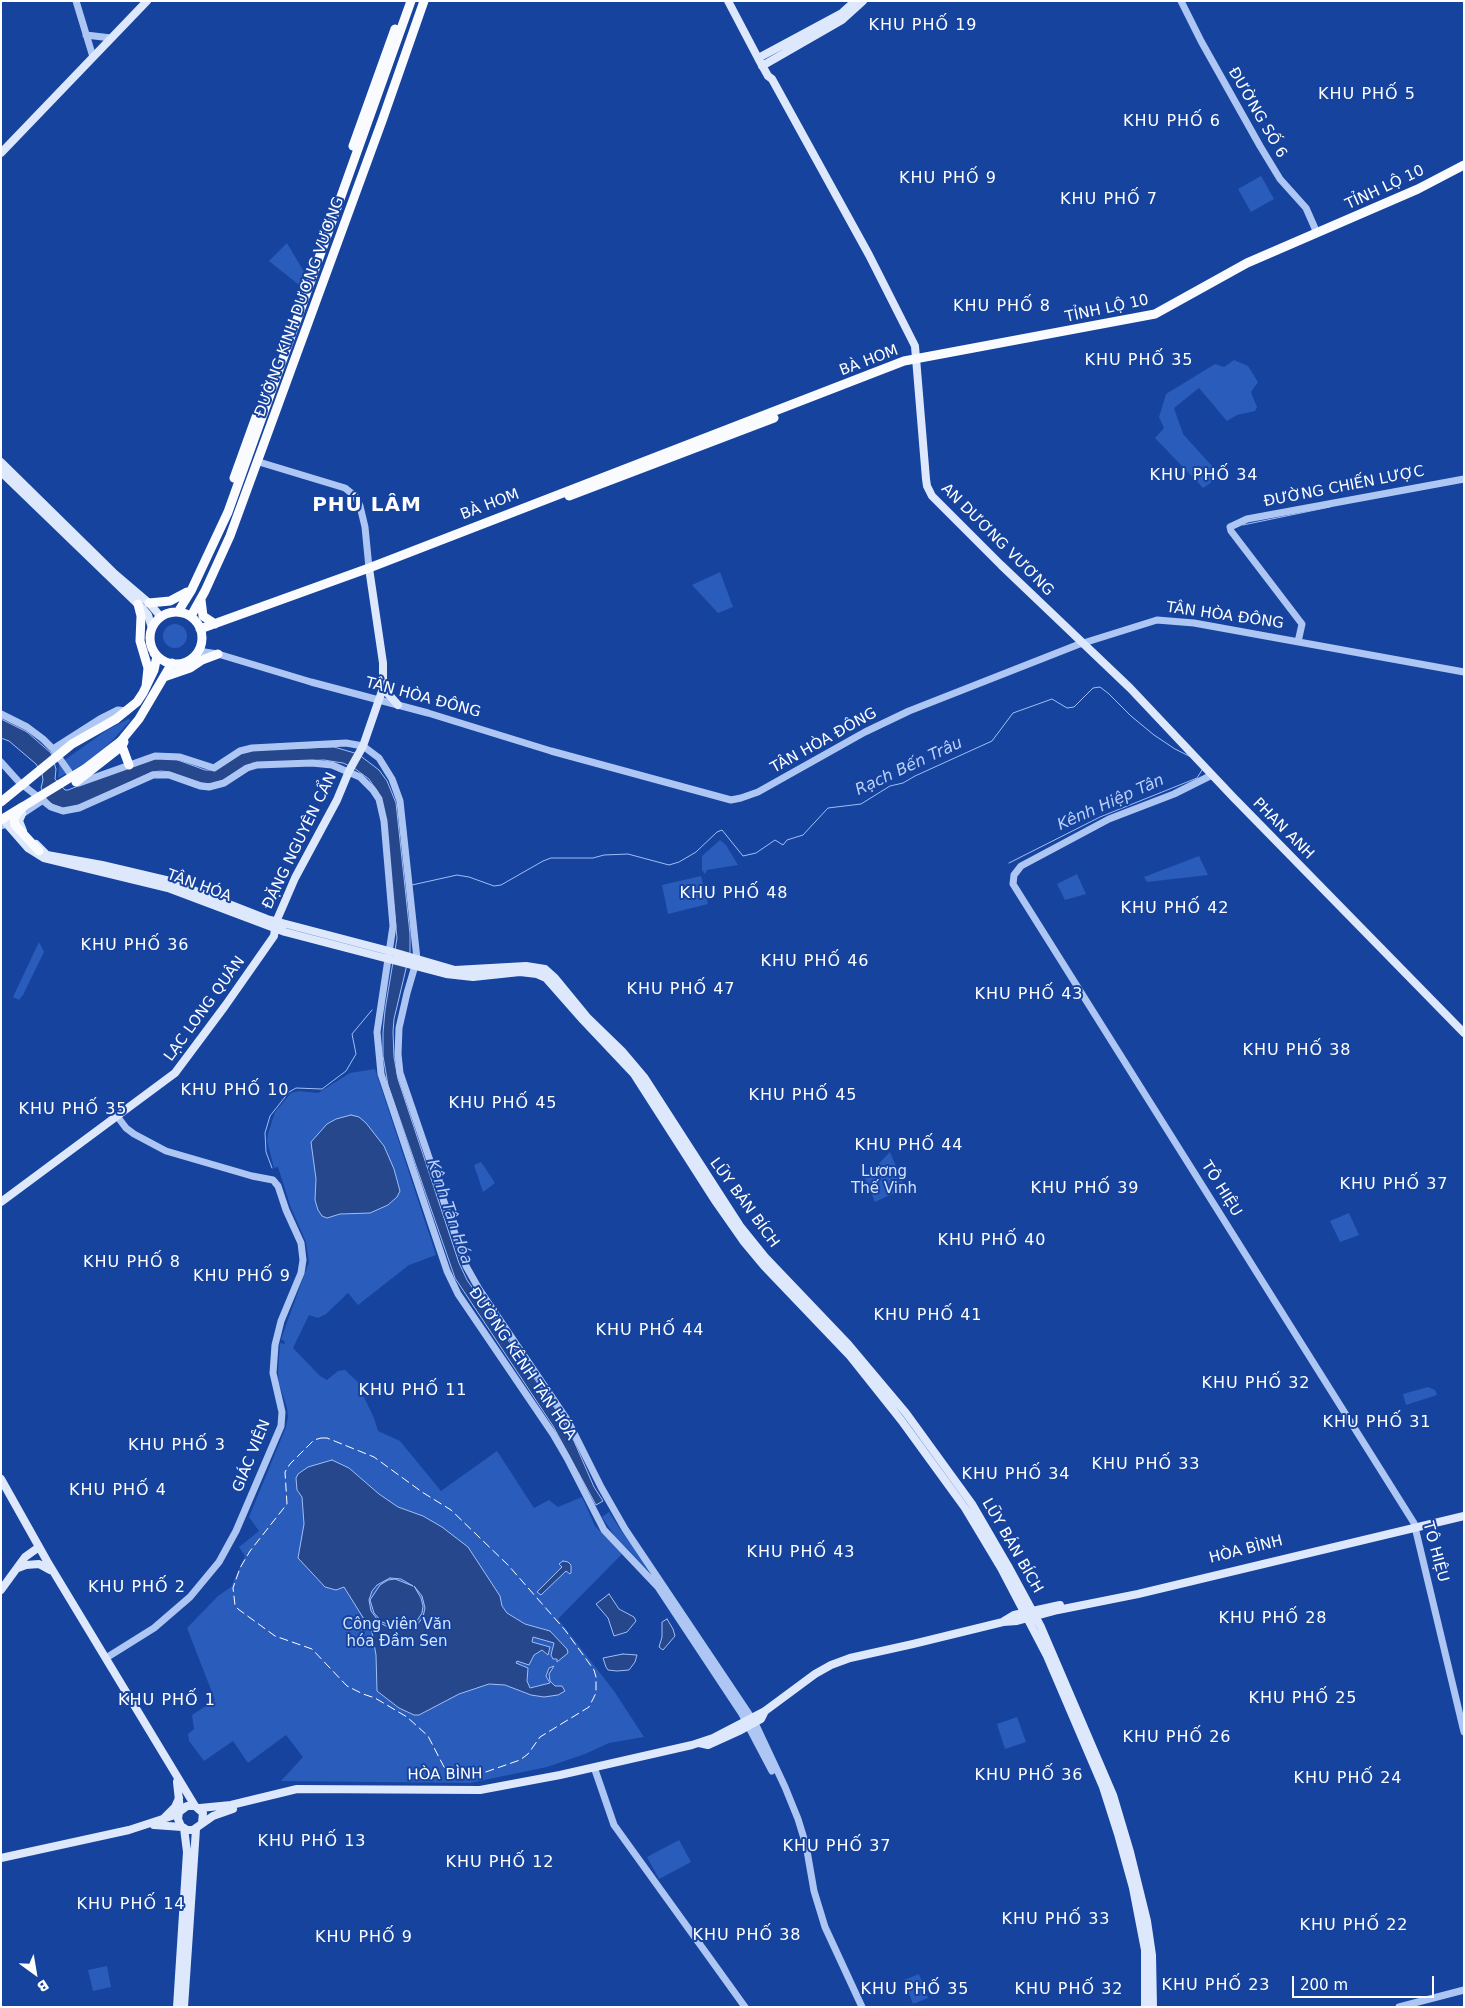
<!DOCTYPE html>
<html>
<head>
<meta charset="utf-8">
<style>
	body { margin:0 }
	#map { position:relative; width:1465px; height:2008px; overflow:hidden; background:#16439e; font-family:"DejaVu Sans",sans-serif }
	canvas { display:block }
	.frame { position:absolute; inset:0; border:2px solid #fff; pointer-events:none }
	.north { position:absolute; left:10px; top:1948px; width:50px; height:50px; -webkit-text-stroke:4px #16439e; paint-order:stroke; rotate:148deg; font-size:14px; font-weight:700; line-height:20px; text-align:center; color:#fff }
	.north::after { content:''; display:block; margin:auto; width:18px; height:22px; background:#fff; clip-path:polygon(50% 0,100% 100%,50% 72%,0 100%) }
	.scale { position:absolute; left:1292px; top:1976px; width:142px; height:22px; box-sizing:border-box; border:2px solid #fff; border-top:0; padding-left:6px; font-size:15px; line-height:18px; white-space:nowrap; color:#fff; -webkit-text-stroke:4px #16439e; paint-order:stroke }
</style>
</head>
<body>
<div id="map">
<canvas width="1465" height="2008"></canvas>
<div class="frame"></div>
<div class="north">B</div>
<div class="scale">200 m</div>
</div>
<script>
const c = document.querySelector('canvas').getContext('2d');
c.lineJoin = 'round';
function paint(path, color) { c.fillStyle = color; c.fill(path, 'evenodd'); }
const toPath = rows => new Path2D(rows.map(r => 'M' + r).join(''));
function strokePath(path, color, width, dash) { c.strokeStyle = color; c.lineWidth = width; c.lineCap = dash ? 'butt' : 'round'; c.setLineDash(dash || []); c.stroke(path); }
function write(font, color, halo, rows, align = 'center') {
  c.font = font + ' "DejaVu Sans",sans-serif'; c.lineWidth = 4; c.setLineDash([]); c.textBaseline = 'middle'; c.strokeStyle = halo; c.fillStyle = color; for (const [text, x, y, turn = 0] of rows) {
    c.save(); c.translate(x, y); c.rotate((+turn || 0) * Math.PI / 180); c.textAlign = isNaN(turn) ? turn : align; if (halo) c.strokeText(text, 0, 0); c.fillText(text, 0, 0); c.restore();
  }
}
paint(toPath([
	[1261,176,1274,199,1251,212,1238,189],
	[287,243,304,272,299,285,269,261],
	[1234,360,1248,366,1258,382,1251,392,1257,407,1255,411,1237,415,1227,421,1199,388,1174,408,1183,434,1221,476,1203,488,1155,438,1164,428,1159,417,1166,394,1215,364,1224,367],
	[720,572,733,607,718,613,692,585],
	'163 636a12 12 0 1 1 24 0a12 12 0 1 1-24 0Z',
	[128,719,131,720,109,744,88,762,58,778,59,764,107,730],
	[720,840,726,845,738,865,707,870,705,874,702,870,702,856],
	[1199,856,1208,875,1147,882,1144,877],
	[1077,874,1086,894,1065,900,1057,884],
	[701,876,708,904,668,914,662,885],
	[39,942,44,952,23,995,19,1000,13,997],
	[375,1069,436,1255,409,1265,358,1305,348,1293,326,1314,318,1318,309,1315,293,1348,320,1376,327,1380,338,1371,345,1370,361,1385,361,1391,374,1418,378,1431,400,1441,441,1491,497,1451,534,1508,549,1500,558,1507,582,1497,595,1526,622,1554,558,1619,614,1691,644,1737,609,1743,585,1754,547,1767,470,1783,281,1781,303,1757,286,1735,248,1763,233,1741,204,1761,189,1741,188,1734,194,1729,192,1715,215,1700,187,1628,218,1596,231,1587,245,1556,239,1547,259,1531,249,1517,286,1427,288,1417,287,1408,279,1383,278,1372,280,1343,285,1344,284,1341,281,1339,309,1262,306,1242,291,1208,278,1167,274,1168,267,1141,268,1134,275,1112,291,1093,299,1091,318,1093,350,1073],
	[890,1152,905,1188,875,1202,865,1178],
	[481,1162,495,1183,483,1192,474,1165],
	[1349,1213,1359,1235,1340,1242,1330,1221],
	[1428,1387,1435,1390,1437,1395,1406,1405,1403,1394],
	[609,1512,622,1532,650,1566,655,1578,614,1535,602,1517],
	[1017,1717,1026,1742,1005,1749,997,1724],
	[679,1840,691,1862,659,1879,647,1857],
	[107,1966,111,1987,93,1991,88,1970],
	[919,1974,928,1998,913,2004,904,1980]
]), '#2a5cbb');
const water = toPath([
	[1,719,27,732,51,753,56,769,55,779,65,790,68,790,144,760,156,757,175,759,205,770,212,770,246,750,334,747,358,754,379,770,387,781,396,803,410,934,410,952,394,1019,393,1032,394,1057,398,1079,459,1263,467,1280,558,1413,574,1441,594,1487,603,1501,596,1505,553,1426,455,1278,388,1085,383,1056,383,1033,385,1010,397,938,385,818,377,791,369,779,354,768,343,763,324,760,253,763,224,780,213,784,202,783,170,772,161,771,152,772,83,804,64,809,51,804,46,798,41,788,43,780,42,774,36,764,9,741,1,738,1,719],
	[351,1115,359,1117,366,1123,384,1146,394,1169,400,1191,397,1197,388,1205,370,1213,340,1214,327,1218,322,1216,318,1210,315,1200,316,1179,311,1142,327,1124,336,1119,351,1115],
	[332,1460,349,1468,379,1494,398,1507,423,1516,442,1527,468,1547,500,1596,502,1606,507,1613,525,1624,550,1631,567,1649,568,1653,557,1662,557,1659,553,1659,551,1655,554,1643,533,1637,532,1642,550,1647,548,1655,542,1650,534,1655,529,1665,517,1661,516,1663,528,1668,527,1681,530,1688,550,1683,546,1676,549,1668,554,1666,549,1674,550,1681,555,1686,562,1686,565,1691,558,1695,544,1697,531,1695,505,1685,489,1684,459,1694,419,1715,414,1715,399,1708,377,1691,376,1655,372,1632,344,1587,336,1590,325,1587,298,1558,304,1524,302,1497,297,1490,296,1478,298,1474,308,1467,332,1460],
	[390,1578,401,1579,413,1586,395,1579,388,1580,380,1585,370,1600,374,1613,382,1622,396,1627,409,1626,416,1622,422,1613,423,1606,421,1598,414,1586,422,1596,425,1608,423,1617,417,1625,407,1629,388,1627,380,1623,371,1611,369,1600,372,1591,377,1585,390,1578],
	[563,1561,568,1562,571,1565,571,1573,570,1574,566,1571,541,1595,537,1592,562,1567,559,1564,563,1561],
	[609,1594,619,1609,634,1617,636,1621,627,1632,614,1636,608,1618,596,1604,609,1594],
	[667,1619,673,1629,675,1636,663,1650,659,1647,662,1637,662,1622,667,1619],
	[623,1654,637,1655,635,1662,629,1670,617,1671,608,1670,606,1667,603,1658,623,1654]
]);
paint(water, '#26478c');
strokePath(water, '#a1bff5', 1);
strokePath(toPath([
	[1243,525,1330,507],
	[1009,863,1100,817,1197,778,1202,770],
	[412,885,457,875,469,877,494,886,501,885,543,861,551,858,593,858,604,855,628,854,669,865,679,862,696,852,717,832,722,830,743,856,756,853,775,840,783,845,787,840,803,835,828,808,861,804,890,786,903,783,915,776,992,741,1013,713,1052,699,1067,708,1074,707,1093,688,1100,687,1109,694,1131,716,1154,735,1175,749,1189,756],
	[272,1168,266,1152,265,1133,270,1116,289,1092,296,1088,322,1089,346,1071,356,1054,352,1034,372,1010]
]), '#a1bff5', 1);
strokePath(toPath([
	[76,1,93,57],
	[1181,1,1201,41,1260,146,1280,179,1306,208,1317,233],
	[86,35,111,38],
	[259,462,345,488,355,496,360,506,365,527,369,568],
	[1298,642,1302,624,1231,531,1230,527,1247,519,1464,479],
	[198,651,218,654,311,682,428,713,551,751,731,800,741,798,758,792,865,732,909,711,1077,645,1157,620,1194,623,1464,672],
	[1,714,27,727,43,739,53,749,76,782,79,783,155,756,180,757,214,768,240,751,252,748,346,743,363,746,379,758,392,779,400,801,417,959,407,993,399,1028,398,1054,400,1073,466,1266,479,1289,568,1421,601,1487,625,1529,755,1723,785,1787,798,1819,806,1845,814,1891,825,1927,862,2007],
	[53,749,100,719,118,710,127,711],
	[1,762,19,782,51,807,63,811,79,808,153,775,169,775,200,786,209,787,224,783,247,768,257,765,312,763,332,765,360,777,373,790,379,799,384,821,393,926,377,1032,381,1074,447,1271,458,1294,553,1434,567,1458,604,1530,658,1587,742,1714,772,1771],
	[1212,775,1174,794,1109,819,1021,866,1014,875,1013,884,1414,1523,1464,1732],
	[1,826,7,824,43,800],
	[106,1658,154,1628,190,1597,219,1562,236,1531,281,1426,282,1412,273,1373,275,1345,281,1321,301,1273,303,1260,301,1243,286,1210,278,1186,273,1180,252,1176,166,1151,134,1134,126,1128,117,1116],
	[594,1767,614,1825,745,2007],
	[1399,2007,1464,1990]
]), '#aec6f3', 7);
strokePath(toPath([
	[728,1,758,58,768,76,772,79,869,255,915,346,926,479,927,486,932,496,1001,565,1130,688,1233,797,1464,1033],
	[762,56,842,13,855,1],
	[762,66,842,20,863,1],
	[1,153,147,1],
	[1,462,115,574,149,603,161,617],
	[1,472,143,609,148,615,152,628],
	[383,688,398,705],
	[22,814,19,821,23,831],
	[7,824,28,848,44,858,168,888,285,932,446,974,473,977,520,972,537,974,546,978,583,1020,634,1074,716,1202,744,1242,764,1266,850,1356,901,1420,965,1508,1001,1568,1047,1656,1103,1787,1118,1834,1133,1888,1145,1950,1145,2007],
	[36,844,47,855,102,865,170,881,267,919,393,952,455,970,526,966,545,969,555,978,587,1017,622,1051,644,1077,740,1226,765,1257,848,1344,906,1413,972,1504,1008,1566,1041,1627,1113,1795,1130,1852,1147,1921,1152,1955,1153,2007],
	[1,1202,175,1073,225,1006,274,936,276,922,295,878,337,800,349,771,363,746,383,688,383,663,369,568],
	[1,1479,47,1561,195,1806],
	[18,1568,26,1565,39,1564,50,1570],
	[1,1590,25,1557,39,1547],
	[1004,1621,1014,1615,1060,1605],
	[699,1743,708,1745,741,1730,761,1719,765,1711],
	[177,1782,180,1810],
	[200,1808,231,1805,297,1789,480,1790,560,1775,692,1745,713,1738,765,1711,815,1674,831,1665,850,1658,913,1644,1003,1622,1017,1621,1058,1610,1138,1594,1464,1516],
	[164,1818,175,1807,179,1798],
	[202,1823,203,1813,195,1806,187,1806,179,1812,178,1819,181,1826,187,1830,193,1830,213,1816,233,1809],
	[154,1825,182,1827],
	[1,1858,129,1830,178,1814],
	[177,2007,187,1852,184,1828],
	[184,2007,196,1829]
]), '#dde8fd', 8);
strokePath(toPath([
	[353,146,395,29],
	[234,478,256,417],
	[569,496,774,418],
	[201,600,203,616,215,624],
	[149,603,170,601,187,592],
	[138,604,141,616,140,641,148,668,146,687],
	[178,612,191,591,228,512,411,1],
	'150 638a26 26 0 1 1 52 0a26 26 0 1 1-52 0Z',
	[191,616,205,591,230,536,382,121,424,1],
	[200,629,369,568,904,361,1155,314,1247,263,1418,189,1464,165],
	[164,677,190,668,202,660,218,654],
	[116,719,137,702,143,693,154,670,157,656,154,653],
	[121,741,139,719,172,663],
	[124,742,122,746,129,765],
	[76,782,122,746],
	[1,820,22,807]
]), '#fafbff', 9);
strokePath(toPath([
	[321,1438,327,1438,374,1457,422,1492,451,1510,508,1565,565,1630,594,1670,596,1677,596,1693,589,1707,540,1737,528,1754,520,1760,480,1774,462,1775,448,1770,444,1767,428,1736,407,1717,375,1698,363,1694,347,1686,312,1649,275,1636,238,1609,235,1605,233,1588,240,1568,250,1551,287,1504,285,1472,290,1464,314,1440,321,1438]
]), '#fff', 1, [9, 4]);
strokePath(toPath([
	[1,802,72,744,116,719],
	[39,851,15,825,14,819,17,813,24,806,86,768,121,741]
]), '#fafbff', 9);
write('15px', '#fff', '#16439e', [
	["ĐƯỜNG SỐ 6",1257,113,60],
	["TỈNH LỘ 10",1385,188,-25],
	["ĐƯỜNG KINH DƯƠNG VƯƠNG",300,307,-70],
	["TỈNH LỘ 10",1107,309,-12],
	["BÀ HOM",869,361,-21],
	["ĐƯỜNG CHIẾN LƯỢC",1344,487,-11],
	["BÀ HOM",490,505,-21],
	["AN DƯƠNG VƯƠNG",997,540,45],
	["TÂN HÒA ĐÔNG",1225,616,8],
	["TÂN HÒA ĐÔNG",423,698,15],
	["TÂN HÒA ĐÔNG",824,741,-29],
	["PHAN ANH",1283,829,45],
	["ĐẶNG NGUYÊN CẨN",300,841,-64],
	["TÂN HÓA",199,886,20],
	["LẠC LONG QUÂN",205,1009,-54],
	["TÔ HIỆU",1221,1189,58],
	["LŨY BÁN BÍCH",744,1203,54],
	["ĐƯỜNG KÊNH TÂN HÓA",522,1364,56],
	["GIÁC VIÊN",252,1456,-68],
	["LŨY BÁN BÍCH",1012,1546,60],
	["HÒA BÌNH",1246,1550,-14],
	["TÔ HIỆU",1435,1552,75],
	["HÒA BÌNH",445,1775,-1]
]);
write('15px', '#d6e4fd', '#16439e', [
	["Lương",884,1172],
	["Thế Vinh",884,1189],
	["Công viên Văn",397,1625],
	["hóa Đầm Sen",397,1642]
]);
c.letterSpacing = '1px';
write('16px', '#fff', '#16439e', [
	["KHU PHỐ 19",923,26],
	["KHU PHỐ 5",1367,95],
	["KHU PHỐ 6",1172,122],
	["KHU PHỐ 9",948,179],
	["KHU PHỐ 7",1109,200],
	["KHU PHỐ 8",1002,307],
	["KHU PHỐ 35",1139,361],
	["KHU PHỐ 34",1204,476],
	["KHU PHỐ 48",734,894],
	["KHU PHỐ 42",1175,909],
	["KHU PHỐ 36",135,946],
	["KHU PHỐ 46",815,962],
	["KHU PHỐ 47",681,990],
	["KHU PHỐ 43",1029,995],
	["KHU PHỐ 38",1297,1051],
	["KHU PHỐ 10",235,1091],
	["KHU PHỐ 45",803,1096],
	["KHU PHỐ 45",503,1104],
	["KHU PHỐ 35",73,1110],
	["KHU PHỐ 44",909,1146],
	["KHU PHỐ 37",1394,1185],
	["KHU PHỐ 39",1085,1189],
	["KHU PHỐ 40",992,1241],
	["KHU PHỐ 8",132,1263],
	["KHU PHỐ 9",242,1277],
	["KHU PHỐ 41",928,1316],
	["KHU PHỐ 44",650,1331],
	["KHU PHỐ 32",1256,1384],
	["KHU PHỐ 11",413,1391],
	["KHU PHỐ 31",1377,1423],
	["KHU PHỐ 3",177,1446],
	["KHU PHỐ 33",1146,1465],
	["KHU PHỐ 34",1016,1475],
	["KHU PHỐ 4",118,1491],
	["KHU PHỐ 43",801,1553],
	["KHU PHỐ 2",137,1588],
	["KHU PHỐ 28",1273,1619],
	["KHU PHỐ 25",1303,1699],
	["KHU PHỐ 1",167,1701],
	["KHU PHỐ 26",1177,1738],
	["KHU PHỐ 36",1029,1776],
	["KHU PHỐ 24",1348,1779],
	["KHU PHỐ 13",312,1842],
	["KHU PHỐ 37",837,1847],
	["KHU PHỐ 12",500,1863],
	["KHU PHỐ 14",131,1905],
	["KHU PHỐ 33",1056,1920],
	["KHU PHỐ 22",1354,1926],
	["KHU PHỐ 38",747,1936],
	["KHU PHỐ 9",364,1938],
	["KHU PHỐ 23",1216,1986],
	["KHU PHỐ 35",915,1990],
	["KHU PHỐ 32",1069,1990]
]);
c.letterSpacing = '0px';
write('italic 16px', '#bbd1f9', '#16439e', [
	["Rạch Bến Trâu",909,767,-25],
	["Kênh Hiệp Tân",1111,803,-24],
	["Kênh Tân Hóa",449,1212,71]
]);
c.letterSpacing = '1px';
write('bold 20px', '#fff', '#16439e', [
	["PHÚ LÂM",367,506]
]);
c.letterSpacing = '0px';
</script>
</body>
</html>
